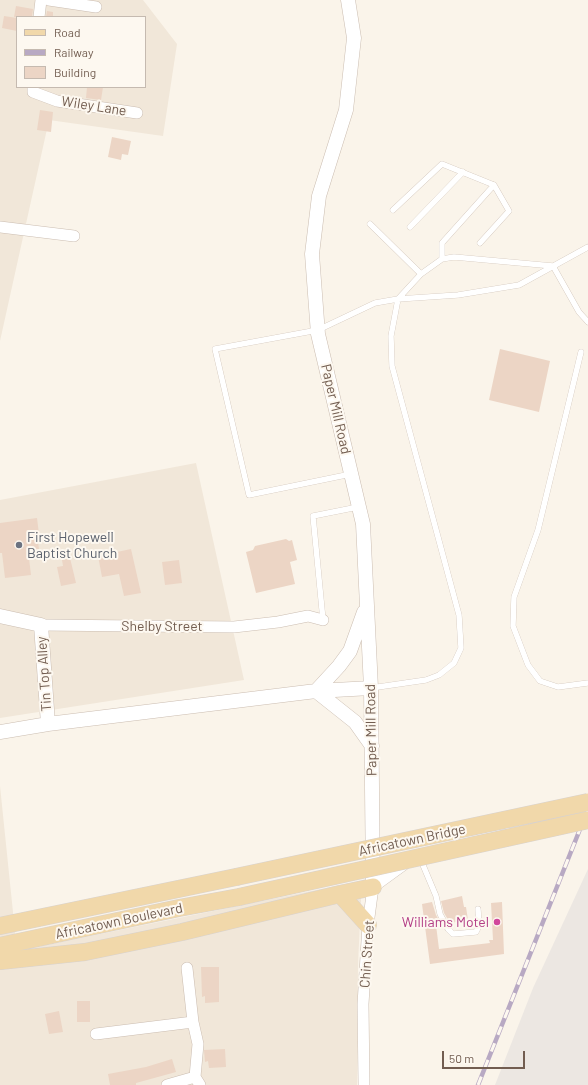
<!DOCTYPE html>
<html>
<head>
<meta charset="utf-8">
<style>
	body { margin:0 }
	#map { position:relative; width:588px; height:1085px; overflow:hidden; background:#faf4ea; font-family:Barlow,sans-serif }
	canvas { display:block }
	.legend { position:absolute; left:16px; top:16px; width:130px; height:72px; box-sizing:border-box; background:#fdf8f0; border:1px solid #c5bab0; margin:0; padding:5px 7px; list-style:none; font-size:12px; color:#725d50 }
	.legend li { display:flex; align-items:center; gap:8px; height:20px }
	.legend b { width:20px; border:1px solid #c5bab0 }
	.scale { position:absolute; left:442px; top:1051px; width:83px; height:18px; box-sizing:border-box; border:2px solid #725d50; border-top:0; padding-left:5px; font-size:12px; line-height:14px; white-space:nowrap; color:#725d50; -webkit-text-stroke:3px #fdf8f0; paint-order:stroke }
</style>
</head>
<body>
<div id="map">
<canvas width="588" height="1085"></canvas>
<ul class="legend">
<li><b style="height:5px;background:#f1d8aa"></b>Road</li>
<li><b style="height:5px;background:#b8a9c3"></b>Railway</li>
<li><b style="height:11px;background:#ecd5c5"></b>Building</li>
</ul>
<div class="scale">50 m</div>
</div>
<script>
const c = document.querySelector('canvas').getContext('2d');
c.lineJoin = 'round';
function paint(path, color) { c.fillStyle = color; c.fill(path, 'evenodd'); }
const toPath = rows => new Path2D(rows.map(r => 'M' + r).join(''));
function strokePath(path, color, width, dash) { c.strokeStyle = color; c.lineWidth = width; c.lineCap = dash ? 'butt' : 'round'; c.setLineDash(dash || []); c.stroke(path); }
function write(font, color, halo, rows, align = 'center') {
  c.font = font + ' Barlow,sans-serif'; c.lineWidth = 4; c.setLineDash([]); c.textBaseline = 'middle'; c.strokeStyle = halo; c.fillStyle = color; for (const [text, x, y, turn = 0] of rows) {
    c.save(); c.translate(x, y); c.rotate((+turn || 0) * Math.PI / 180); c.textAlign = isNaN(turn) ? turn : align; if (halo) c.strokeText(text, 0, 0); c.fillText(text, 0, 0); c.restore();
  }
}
paint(toPath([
	[0,0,143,0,177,44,163,136,49,120,0,341],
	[17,17,145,17,145,87,17,87],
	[196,463,244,680,0,718,0,500],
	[0,786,17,951,360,881,361,901,358,964,357,1085,0,1085]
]), '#f1e7d9');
paint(toPath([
	[588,869,588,1085,495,1085,533,988]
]), '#ece7e2');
paint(toPath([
	[16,6,33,9,32,17,14,17],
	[47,11,53,12,53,17,46,17],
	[4,16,17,18,17,31,2,28],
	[87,87,103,87,101,100,86,98],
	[40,110,53,112,51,132,37,130],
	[112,137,131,141,128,155,122,154,121,160,108,157],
	[500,349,550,361,539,412,489,400],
	[37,518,40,542,38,542,39,549,28,550,31,575,5,578,2,553,0,553,0,523],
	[286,539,289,541,292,540,297,560,290,562,295,584,256,593,246,552,253,550,255,546],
	[131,549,141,593,124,596,119,574,102,577,98,556],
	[70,558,76,583,61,586,57,567,63,566,62,560],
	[179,560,182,583,165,585,162,562],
	[462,896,464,907,466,907,468,920,450,923,444,913,441,901],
	[432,902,436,915,441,924,436,925,439,949,490,943,489,940,493,940,491,903,502,902,504,954,430,964,422,904],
	[201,967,219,967,219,1002,205,1003,205,996,202,997],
	[77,1001,90,1001,90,1022,77,1022],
	[59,1011,63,1032,49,1034,45,1014],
	[225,1049,226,1067,209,1068,208,1061,205,1062,204,1050],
	[172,1059,176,1072,136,1083,136,1085,110,1085,108,1074,146,1067]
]), '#ecd5c5');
const service = toPath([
	[393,210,442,164,494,185],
	[370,224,421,274],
	[410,227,463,172],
	[442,259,442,243,494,185,509,211,480,243],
	[553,266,579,312,588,322],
	[581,352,538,530,514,597,513,626,528,665,540,681,558,687,588,683],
	[351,474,249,495,215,349,318,330,375,303,398,299,458,295,519,285,588,247],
	[323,620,313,516,358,507],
	[371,688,426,680,439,675,454,663,461,648,459,615,392,366,391,336,398,299,421,274,442,259,454,257,553,266],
	[420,858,436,896,440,914,448,929,453,934,476,932,479,926,478,909]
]);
const minor = toPath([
	[49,0,96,7],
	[39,17,41,0],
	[33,87,33,92,57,101,137,113],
	[0,227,74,236],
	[41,625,234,627,278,622,308,616,323,620],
	[187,968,193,1022,198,1044,195,1077,200,1085],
	[96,1034,193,1022],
	[167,1085,195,1077],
	[364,1085,363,1004,368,925,373,887,406,863]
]);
const tertiary = toPath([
	[348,0,354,38,346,110,319,196,312,254,318,334,363,524,371,688,373,887],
	[364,612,350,651,339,666,316,691,355,722,372,746],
	[0,616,41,625,48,724],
	[0,732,48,724,316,691,371,688]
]);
const primary = toPath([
	[340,894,368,925],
	[0,926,236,877],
	[0,946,179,908,239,897],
	[0,961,85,952,182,932,340,894,373,887]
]);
strokePath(service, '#cbbdb1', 6);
strokePath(minor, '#cbbdb1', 12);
strokePath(tertiary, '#cbbdb1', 15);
strokePath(primary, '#d8d2ce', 18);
strokePath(service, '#fff', 5.5);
strokePath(minor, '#fff', 11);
strokePath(tertiary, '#fff', 14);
strokePath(primary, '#f1d8aa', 17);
const rail = toPath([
	[478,1085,588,809]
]);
strokePath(rail, '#b8a9c3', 4.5);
strokePath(rail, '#fdf8f0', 3, [9]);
const primaryBridge = toPath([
	[236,877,588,802],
	[239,897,588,820]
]);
strokePath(primaryBridge, '#d8d2ce', 18, []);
strokePath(primaryBridge, '#f1d8aa', 17);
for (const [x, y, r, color] of [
	[19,545,4,"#6b7280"],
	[497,922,4,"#d1479c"]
]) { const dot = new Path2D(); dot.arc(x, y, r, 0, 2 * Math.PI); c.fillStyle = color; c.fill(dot); strokePath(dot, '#fdf8f0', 1.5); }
write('14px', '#725d50', '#fdf8f0', [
	["Wiley Lane",94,106,9],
	["Paper Mill Road",336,409,77],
	["Shelby Street",162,626],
	["Tin Top Alley",44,674,-94],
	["Paper Mill Road",371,730,-91],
	["Africatown Bridge",412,840,-12],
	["Africatown Boulevard",119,921,-12],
	["Chin Street",367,954,-86]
]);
write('14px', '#5b616d', '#fdf8f0', [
	["First Hopewell",27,537],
	["Baptist Church",27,553]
], 'left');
write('14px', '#b23c85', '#fdf8f0', [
	["Williams Motel",489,922]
], 'right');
</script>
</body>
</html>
